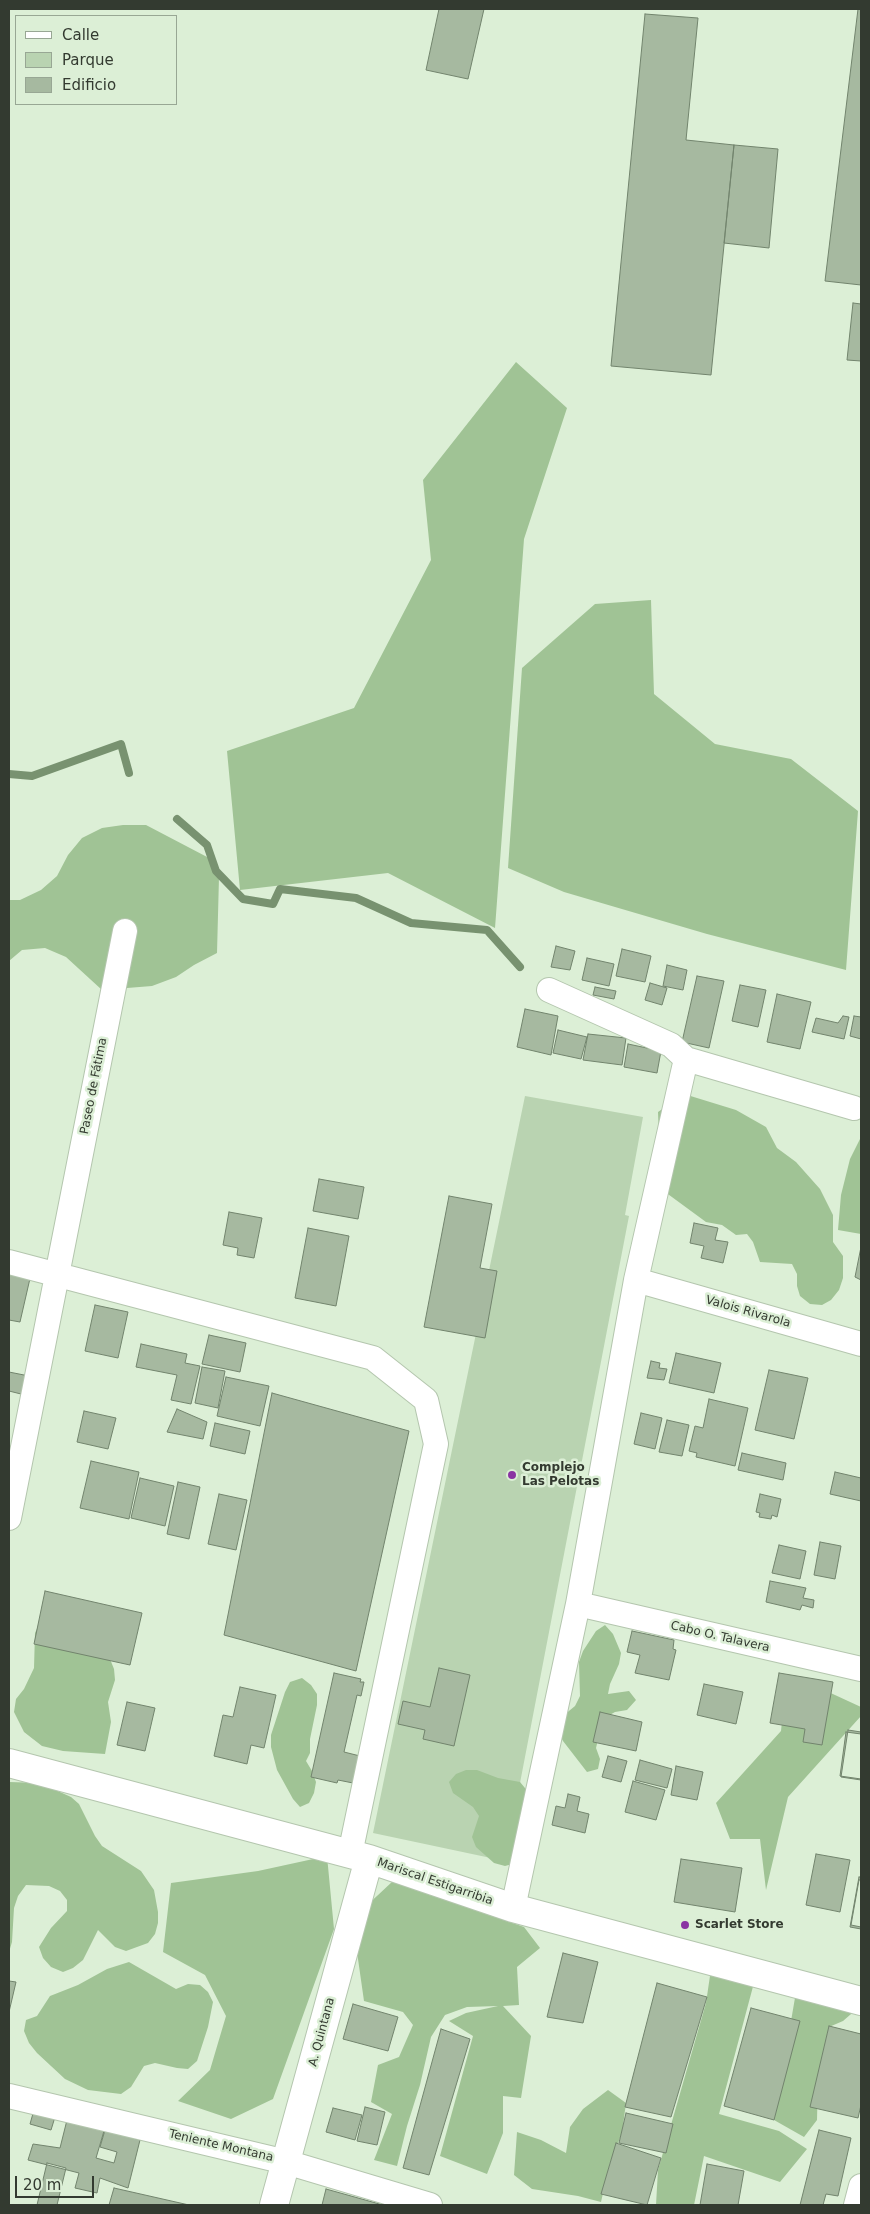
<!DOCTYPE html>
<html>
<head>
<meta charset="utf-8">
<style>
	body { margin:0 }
	#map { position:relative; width:870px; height:2214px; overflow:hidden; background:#dcefd6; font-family:"DejaVu Sans",sans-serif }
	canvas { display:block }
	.frame { position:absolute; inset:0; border:10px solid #333a30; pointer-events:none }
	.legend { position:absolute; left:15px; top:15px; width:162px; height:90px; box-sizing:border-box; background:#dcefd6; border:1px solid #98a794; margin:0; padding:6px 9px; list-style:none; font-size:15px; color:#333a30 }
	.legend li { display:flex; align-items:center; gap:10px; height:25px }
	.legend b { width:25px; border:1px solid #98a794 }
	.scale { position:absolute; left:15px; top:2176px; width:79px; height:22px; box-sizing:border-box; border:2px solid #333a30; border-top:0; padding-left:6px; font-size:15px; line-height:18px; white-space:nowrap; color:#333a30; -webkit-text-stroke:4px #dcefd6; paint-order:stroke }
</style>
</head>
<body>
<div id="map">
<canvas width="870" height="2214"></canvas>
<div class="frame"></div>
<ul class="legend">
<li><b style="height:6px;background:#fff"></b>Calle</li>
<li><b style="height:14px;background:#b9d3b1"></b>Parque</li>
<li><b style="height:14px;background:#a6b9a0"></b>Edificio</li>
</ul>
<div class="scale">20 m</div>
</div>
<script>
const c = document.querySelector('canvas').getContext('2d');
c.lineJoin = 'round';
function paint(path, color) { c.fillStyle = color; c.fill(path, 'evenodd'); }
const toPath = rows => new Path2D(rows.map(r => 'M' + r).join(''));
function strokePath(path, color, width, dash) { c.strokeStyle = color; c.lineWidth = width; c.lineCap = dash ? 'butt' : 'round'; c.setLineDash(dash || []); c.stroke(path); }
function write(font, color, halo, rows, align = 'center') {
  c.font = font + ' "DejaVu Sans",sans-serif'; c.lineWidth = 5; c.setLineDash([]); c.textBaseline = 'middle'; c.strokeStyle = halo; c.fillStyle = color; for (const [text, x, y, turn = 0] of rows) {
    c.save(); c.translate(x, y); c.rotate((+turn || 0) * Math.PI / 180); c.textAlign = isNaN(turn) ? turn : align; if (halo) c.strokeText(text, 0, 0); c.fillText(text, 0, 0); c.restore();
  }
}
paint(toPath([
	[525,1096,643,1117,625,1215,629,1216,505,1861,373,1833]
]), '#b9d3b1');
paint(toPath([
	[516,362,567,408,524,539,495,928,388,873,240,890,227,751,354,708,431,560,423,480],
	[651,600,654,694,715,744,791,759,858,811,846,970,707,934,564,892,508,868,522,668,595,604],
	[123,825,146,825,209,858,219,877,217,953,194,965,176,977,152,986,102,990,66,957,45,948,22,950,9,961,9,900,20,900,41,890,57,876,68,855,82,838,102,828],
	[684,1094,736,1110,766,1127,777,1148,796,1162,820,1189,833,1215,833,1242,843,1256,843,1278,839,1290,831,1300,822,1305,810,1304,800,1296,797,1286,797,1274,792,1264,760,1262,753,1242,747,1234,736,1235,722,1225,706,1222,661,1189,658,1112],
	[861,1137,861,1234,838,1230,841,1195,850,1159],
	[40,1622,106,1649,114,1669,115,1680,108,1702,111,1722,105,1754,63,1751,42,1746,24,1732,14,1712,16,1699,24,1689,34,1668,35,1633],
	[605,1625,613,1634,621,1653,619,1664,610,1684,608,1694,629,1691,636,1700,627,1710,615,1712,606,1717,601,1727,596,1748,600,1759,598,1769,587,1772,563,1741,558,1731,558,1720,575,1706,580,1696,579,1662,583,1651,596,1631],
	[302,1678,311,1685,317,1694,317,1705,310,1739,310,1753,306,1761,312,1771,316,1782,314,1793,309,1803,300,1807,293,1799,277,1770,271,1747,271,1735,285,1692,290,1682],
	[822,1689,861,1707,861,1716,788,1797,766,1890,760,1839,730,1839,716,1803,781,1731,784,1702],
	[466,1770,477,1770,498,1778,520,1782,534,1799,516,1863,505,1866,494,1863,476,1847,472,1837,479,1816,473,1807,453,1793,449,1782,456,1774],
	[9,1782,40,1783,71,1797,79,1804,95,1836,102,1846,141,1871,154,1890,158,1912,158,1923,155,1934,148,1943,126,1951,115,1947,98,1930,83,1960,73,1968,63,1972,51,1967,43,1958,39,1947,51,1928,67,1911,67,1900,60,1891,49,1886,26,1885,18,1896,14,1908,12,1942,9,1952],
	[327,1856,334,1929,273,2099,231,2119,178,2101,210,2070,226,2016,205,1975,163,1952,171,1883,258,1871],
	[393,1881,524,1927,540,1948,517,1967,519,2005,503,2006,531,2036,521,2098,503,2096,503,2133,487,2174,440,2156,473,2036,449,2021,466,2013,498,2006,467,2007,445,2015,431,2037,420,2085,407,2126,397,2166,374,2160,392,2114,371,2102,378,2065,399,2057,413,2025,403,2012,364,2001,357,1952,362,1910],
	[129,1962,176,1989,188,1984,200,1985,208,1992,213,2002,208,2027,197,2061,188,2069,177,2068,155,2063,144,2066,131,2087,121,2094,88,2090,65,2079,37,2053,29,2043,24,2031,26,2020,37,2016,50,1996,78,1985,107,1969],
	[711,1969,755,1979,719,2114,779,2131,807,2149,780,2182,704,2156,694,2205,656,2205,658,2170,706,2003],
	[796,1992,858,2008,843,2021,829,2027,818,2077,817,2120,804,2137,774,2120],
	[608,2090,626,2103,622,2133,610,2163,601,2202,578,2196,532,2189,514,2175,517,2132,541,2140,566,2153,570,2127,583,2109]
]), '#a0c395');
strokePath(toPath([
	[9,774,32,776,121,744,129,773],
	[177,819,207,845,216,871,243,899,273,904,280,889,356,898,411,923,487,930,520,967]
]), '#789270', 8);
const building = toPath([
	[439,9,484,9,468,79,426,70,439,9],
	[858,9,861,9,861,285,825,281,858,9],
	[645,14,698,18,686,140,734,145,711,375,611,366,645,14],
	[734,145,778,149,769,248,724,243,734,145],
	[853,303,861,304,861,361,847,360,853,303],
	[556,946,575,951,570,970,551,967,556,946],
	[622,949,651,956,645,982,616,976,622,949],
	[587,958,614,964,609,986,582,980,587,958],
	[667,965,687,970,683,990,663,986,667,965],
	[697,976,724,981,709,1048,682,1042,697,976],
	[650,983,667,988,662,1005,645,1000,650,983],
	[740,985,766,990,758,1027,732,1021,740,985],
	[595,987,616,991,614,999,593,995,595,987],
	[777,994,811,1002,800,1049,767,1042,777,994],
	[525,1009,558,1016,551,1055,517,1047,525,1009],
	[843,1016,849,1017,844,1039,812,1032,816,1018,838,1023,843,1016],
	[854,1016,861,1017,861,1039,850,1036,854,1016],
	[558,1030,587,1037,581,1059,553,1053,558,1030],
	[588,1034,626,1038,622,1065,583,1060,588,1034],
	[628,1044,661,1051,657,1073,624,1067,628,1044],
	[319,1179,364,1187,358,1219,313,1211,319,1179],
	[449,1196,492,1204,480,1268,497,1271,485,1338,424,1327,449,1196],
	[229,1212,262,1218,254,1258,237,1255,238,1248,223,1245,229,1212],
	[694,1223,718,1228,715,1240,728,1242,723,1263,701,1258,704,1246,690,1243,694,1223],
	[308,1228,349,1236,336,1306,295,1298,308,1228],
	[861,1247,861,1280,855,1277,861,1247],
	[9,1269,31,1274,20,1322,9,1320,9,1269],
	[95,1305,128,1312,118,1358,85,1351,95,1305],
	[209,1335,246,1343,240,1372,202,1364,209,1335],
	[141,1344,187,1354,185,1363,200,1366,191,1404,171,1400,177,1375,136,1367,141,1344],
	[676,1353,721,1363,714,1393,669,1383,676,1353],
	[651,1361,660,1363,659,1368,667,1369,664,1380,647,1378,651,1361],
	[202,1367,225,1371,218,1408,195,1403,202,1367],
	[769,1370,808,1378,794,1439,755,1430,769,1370],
	[9,1372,29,1376,25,1395,9,1391,9,1372],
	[226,1377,269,1386,260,1426,217,1416,226,1377],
	[272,1393,409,1431,356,1671,224,1635,272,1393],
	[709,1399,748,1408,735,1466,696,1457,697,1453,689,1451,695,1426,703,1428,709,1399],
	[177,1409,207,1422,203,1439,167,1432,177,1409],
	[84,1411,116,1418,108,1449,77,1442,84,1411],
	[641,1413,662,1418,655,1449,634,1444,641,1413],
	[667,1420,689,1425,682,1456,659,1452,667,1420],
	[215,1423,250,1431,245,1454,210,1446,215,1423],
	[742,1453,786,1463,783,1480,738,1470,742,1453],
	[91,1461,139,1472,129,1519,80,1508,91,1461],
	[835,1472,861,1478,861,1501,830,1494,835,1472],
	[140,1478,174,1486,165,1526,131,1518,140,1478],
	[178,1482,200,1487,189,1539,167,1534,178,1482],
	[219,1494,247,1500,236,1550,208,1544,219,1494],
	[760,1494,781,1499,777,1517,772,1515,771,1519,759,1517,760,1513,756,1512,760,1494],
	[820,1542,841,1546,835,1579,814,1575,820,1542],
	[779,1545,806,1551,800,1579,772,1573,779,1545],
	[770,1581,806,1588,803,1598,814,1600,813,1608,802,1605,800,1610,766,1602,770,1581],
	[45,1591,142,1613,130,1665,34,1644,45,1591],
	[632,1631,674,1640,673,1649,676,1650,669,1680,635,1673,640,1655,627,1652,632,1631],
	[439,1668,470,1675,454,1746,423,1739,425,1730,398,1724,403,1701,430,1707,439,1668],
	[334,1673,361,1679,360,1682,364,1682,361,1696,357,1695,344,1752,360,1756,353,1783,338,1780,337,1783,311,1777,334,1673],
	[779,1673,833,1682,822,1745,803,1742,805,1729,770,1723,779,1673],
	[704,1684,743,1692,736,1724,697,1715,704,1684],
	[240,1687,276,1695,264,1748,251,1745,247,1764,214,1756,223,1715,233,1717,240,1687],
	[127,1702,155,1708,145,1751,117,1745,127,1702],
	[600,1712,642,1722,636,1751,593,1742,600,1712],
	[848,1730,861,1732,861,1780,841,1777,848,1730],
	[846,1732,861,1734,861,1779,840,1776,846,1732],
	[608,1756,627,1761,621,1782,602,1777,608,1756],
	[640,1760,672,1769,667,1788,635,1780,640,1760],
	[676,1766,703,1772,697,1800,671,1795,676,1766],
	[633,1781,665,1790,656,1820,625,1812,633,1781],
	[568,1794,580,1797,577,1811,589,1814,585,1833,552,1825,556,1806,565,1808,568,1794],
	[816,1854,850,1860,840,1912,806,1905,816,1854],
	[681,1859,742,1868,735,1912,674,1902,681,1859],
	[859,1877,861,1877,861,1929,850,1927,859,1877],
	[859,1880,861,1880,861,1927,851,1925,859,1880],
	[563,1953,598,1962,583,2023,547,2017,563,1953],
	[9,1981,16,1982,9,2012,9,1981],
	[657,1983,707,1997,671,2117,625,2107,657,1983],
	[353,2004,398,2017,388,2051,343,2039,353,2004],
	[751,2008,800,2021,774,2120,724,2106,751,2008],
	[829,2026,861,2034,861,2105,858,2118,810,2107,829,2026],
	[441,2029,470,2039,429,2175,403,2168,441,2029],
	[365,2107,385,2112,377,2145,357,2141,365,2107],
	[333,2108,362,2115,355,2140,326,2132,333,2108],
	[34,2110,55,2117,51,2130,30,2124,34,2110],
	[626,2113,673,2124,666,2153,619,2143,626,2113],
	[67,2120,104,2131,96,2158,114,2163,117,2152,100,2147,105,2130,140,2140,128,2188,100,2178,97,2193,75,2188,79,2173,28,2160,33,2144,60,2148,67,2120],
	[819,2130,851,2138,838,2196,826,2194,823,2205,800,2205,819,2130],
	[616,2143,661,2158,647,2205,601,2194,616,2143],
	[47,2163,66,2168,57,2205,37,2205,47,2163],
	[707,2164,744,2171,738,2205,700,2205,707,2164],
	[114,2188,189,2205,109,2205,114,2188],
	[326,2189,383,2205,322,2205,326,2189]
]);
paint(building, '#a6b9a0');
strokePath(building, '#72846d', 1);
const minor = toPath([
	[549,990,671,1045,686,1059,854,1108],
	[9,1262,373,1358,426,1400,436,1444,350,1854],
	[636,1280,861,1344],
	[9,1518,125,931],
	[578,1604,861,1669],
	[513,1908,578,1604,636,1280,686,1059],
	[9,2096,286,2162,430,2205],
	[856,2205,861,2186]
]);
const tertiary = toPath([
	[9,1763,369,1859,513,1908,861,2001],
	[274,2205,369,1859]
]);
strokePath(minor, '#b4c6ae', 26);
strokePath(tertiary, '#b4c6ae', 30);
strokePath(minor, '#fff', 24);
strokePath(tertiary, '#fff', 28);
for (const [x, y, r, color] of [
	[512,1475,5,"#8a34a2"],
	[685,1925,5,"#8a34a2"]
]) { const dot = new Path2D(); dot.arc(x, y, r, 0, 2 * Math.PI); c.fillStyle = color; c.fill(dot); strokePath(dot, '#dcefd6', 2); }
write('12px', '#333a30', '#dcefd6', [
	["Paseo de Fátima",94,1086,-79],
	["Valois Rivarola",748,1312,16],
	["Cabo O. Talavera",720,1637,13],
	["Mariscal Estigarribia",435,1882,19],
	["A. Quintana",322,2032,-75],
	["Teniente Montana",221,2146,13]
]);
write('bold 12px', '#333a30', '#dcefd6', [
	["Complejo",522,1468],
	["Las Pelotas",522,1482],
	["Scarlet Store",695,1925]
], 'left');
</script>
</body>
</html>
